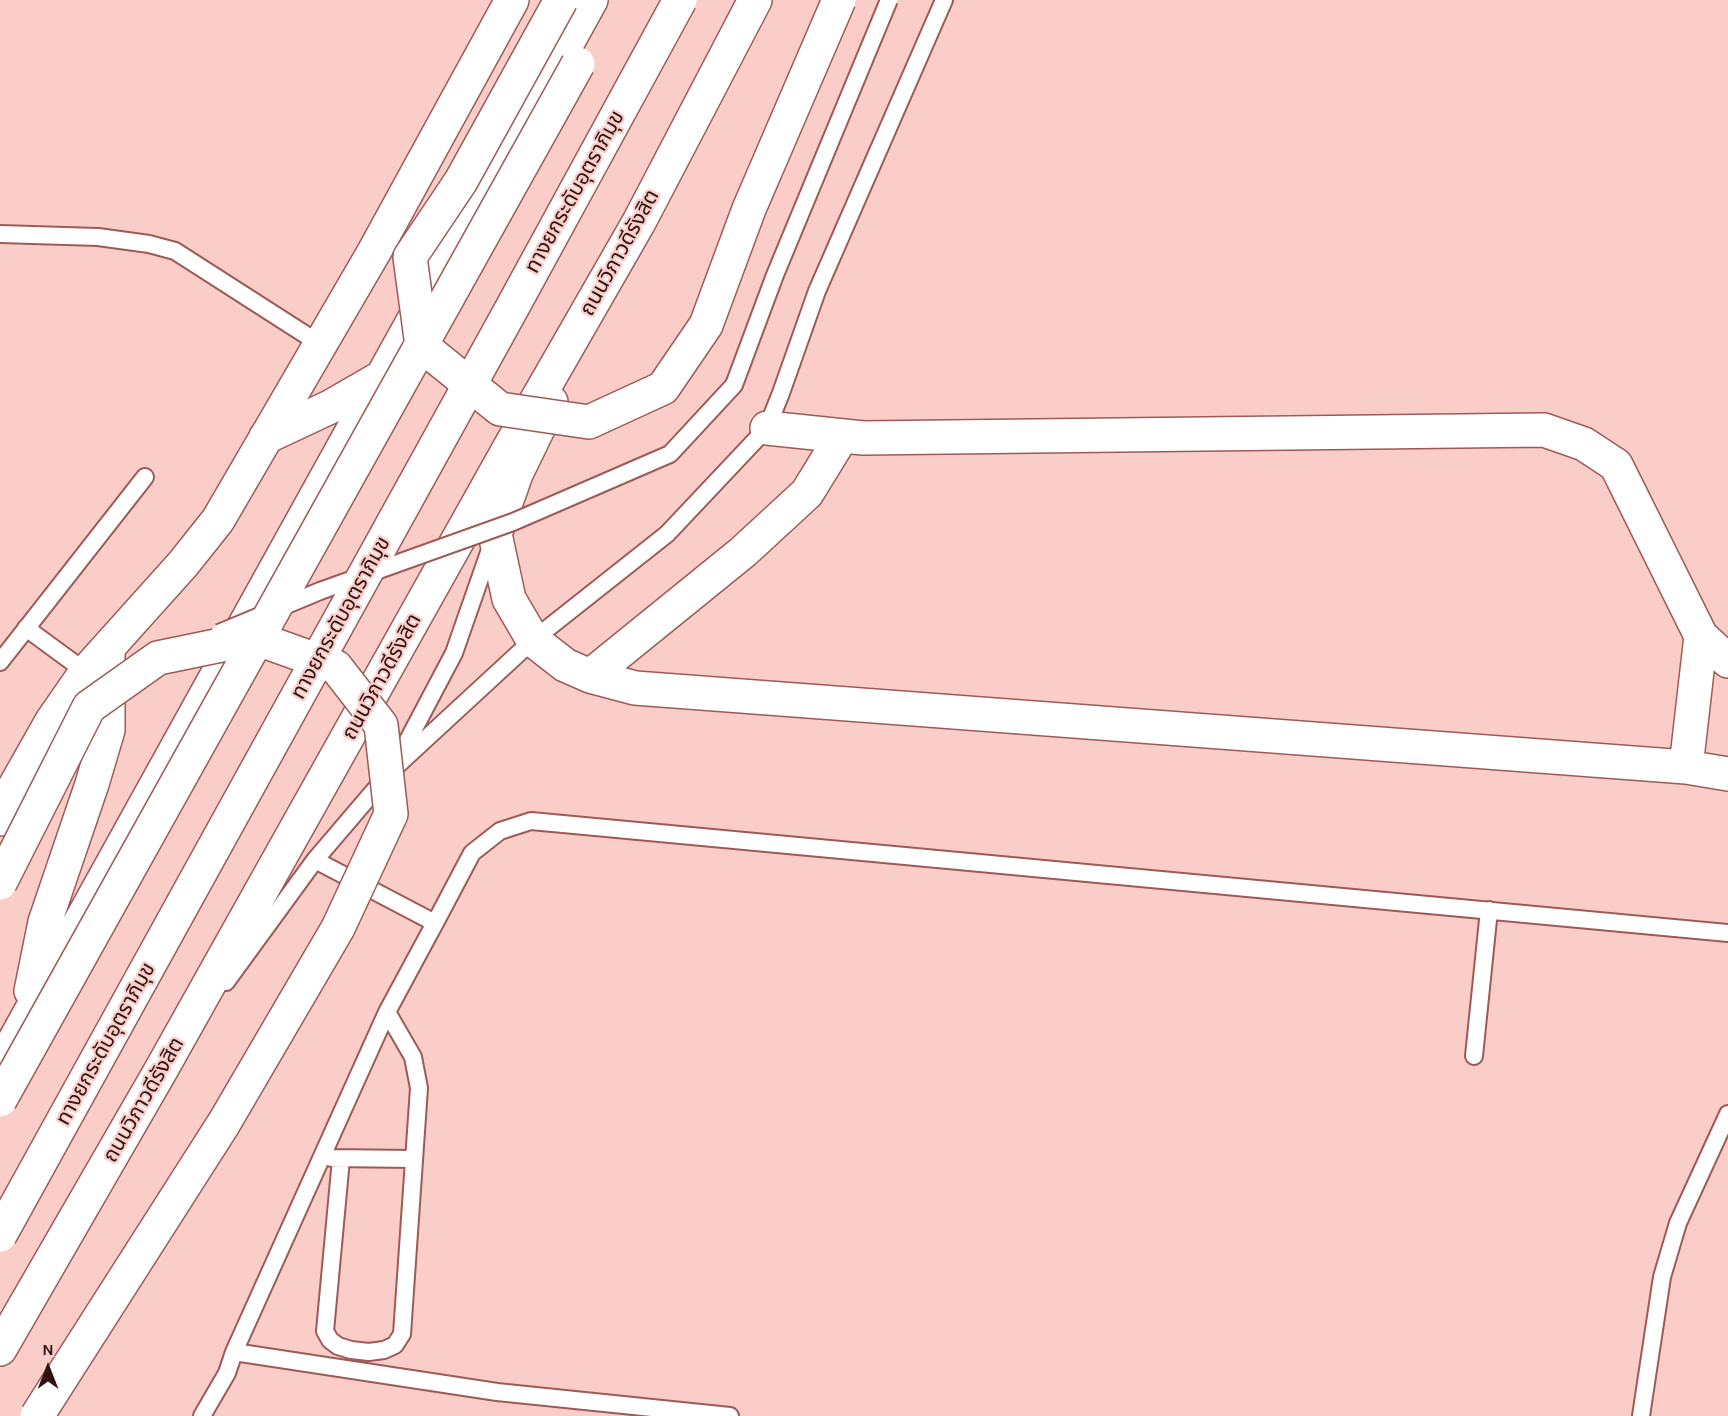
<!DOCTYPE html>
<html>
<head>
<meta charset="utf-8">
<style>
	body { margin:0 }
	#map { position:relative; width:1728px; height:1416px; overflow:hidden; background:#fbcdc9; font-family:Karla,sans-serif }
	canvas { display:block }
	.north { position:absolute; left:18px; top:1338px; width:60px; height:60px; -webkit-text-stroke:4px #fbcdc9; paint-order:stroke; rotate:0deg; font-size:16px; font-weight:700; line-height:24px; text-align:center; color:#2e1312 }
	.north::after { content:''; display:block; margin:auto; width:21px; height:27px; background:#2e1312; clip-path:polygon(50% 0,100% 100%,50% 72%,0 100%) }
</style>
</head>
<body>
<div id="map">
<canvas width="1728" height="1416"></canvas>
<div class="north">N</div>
</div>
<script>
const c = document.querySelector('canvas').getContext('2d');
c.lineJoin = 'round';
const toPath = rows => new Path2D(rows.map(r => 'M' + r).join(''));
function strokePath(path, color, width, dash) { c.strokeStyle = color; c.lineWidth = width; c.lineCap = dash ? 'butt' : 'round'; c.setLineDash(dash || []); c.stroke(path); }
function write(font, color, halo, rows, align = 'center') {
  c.font = font + ' Karla,"Noto Sans Thai",sans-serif'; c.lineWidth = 4.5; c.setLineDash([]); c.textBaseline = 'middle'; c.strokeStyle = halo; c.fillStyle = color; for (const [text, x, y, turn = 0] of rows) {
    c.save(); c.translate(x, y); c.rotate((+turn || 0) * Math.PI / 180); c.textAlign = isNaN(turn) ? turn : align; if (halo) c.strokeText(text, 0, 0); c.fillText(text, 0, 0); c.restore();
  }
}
const lane = toPath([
	[0,234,98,237,149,244,175,251,320,344],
	[26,628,86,672],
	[0,662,145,477],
	[397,761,454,653,492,544],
	[315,860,435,923,387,1012,413,1057,419,1088,402,1334,395,1345,384,1350,369,1352,351,1350,338,1346,330,1340,325,1331,341,1159],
	[435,923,472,853,500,831,531,821,1728,933],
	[226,982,315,860,391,771,533,640,667,534,767,428,781,393,817,291,944,0],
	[1474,1056,1489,910],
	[331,1158,414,1159],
	[234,1352,497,1392,730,1416],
	[202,1416,227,1373,234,1352,387,1012],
	[1641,1416,1662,1277,1678,1223,1728,1114]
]);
const street = toPath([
	[551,402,516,474,495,534,509,599,533,640,565,665,590,676,635,688,1686,767,1728,774],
	[767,428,863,438,1544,430,1584,444,1616,465,1701,636,1686,767],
	[1701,636,1728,661],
	[590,676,743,552,807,493,842,436]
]);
const secondary = toPath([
	[0,819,14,788,52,721,86,672,183,564,218,520,374,252,512,0]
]);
const highway = toPath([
	[266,437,330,407,382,377],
	[31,991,45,922,92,784,108,730,108,648],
	[0,1067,591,0],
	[0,1349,161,1070,515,438,639,222,755,0]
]);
strokePath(lane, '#9d5a56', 20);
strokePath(street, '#9d5a56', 36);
strokePath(secondary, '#9d5a56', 36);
strokePath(highway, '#9d5a56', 36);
strokePath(lane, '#fff', 16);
strokePath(street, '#fff', 33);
strokePath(secondary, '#fff', 33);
strokePath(highway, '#fff', 33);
const laneBridge = toPath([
	[219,633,320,591,513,522,670,454,734,385,775,275,889,0]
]);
const secondaryBridge = toPath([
	[561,0,461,181,410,257,422,346,500,409,589,422,663,388,706,325,749,209,839,0]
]);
const highwayBridge = toPath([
	[0,883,89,707,158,658,255,638,336,667,381,725,391,814,338,928,224,1123,37,1416],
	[0,1100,578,64],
	[0,1235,512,308,680,0]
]);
strokePath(laneBridge, '#9d5a56', 20, []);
strokePath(secondaryBridge, '#9d5a56', 36, []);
strokePath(highwayBridge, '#9d5a56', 36, []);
strokePath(laneBridge, '#fff', 16);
strokePath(secondaryBridge, '#fff', 33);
strokePath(highwayBridge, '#fff', 33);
write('21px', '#2e1312', '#fbcdc9', [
	["ทางยกระดับอุตราภิมุข",575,192,-61],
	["ถนนวิภาวดีรังสิต",620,253,-61],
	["ทางยกระดับอุตราภิมุข",341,618,-61],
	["ถนนวิภาวดีรังสิต",382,677,-61],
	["ทางยกระดับอุตราภิมุข",106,1044,-61],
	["ถนนวิภาวดีรังสิต",144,1100,-60]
]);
</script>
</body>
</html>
